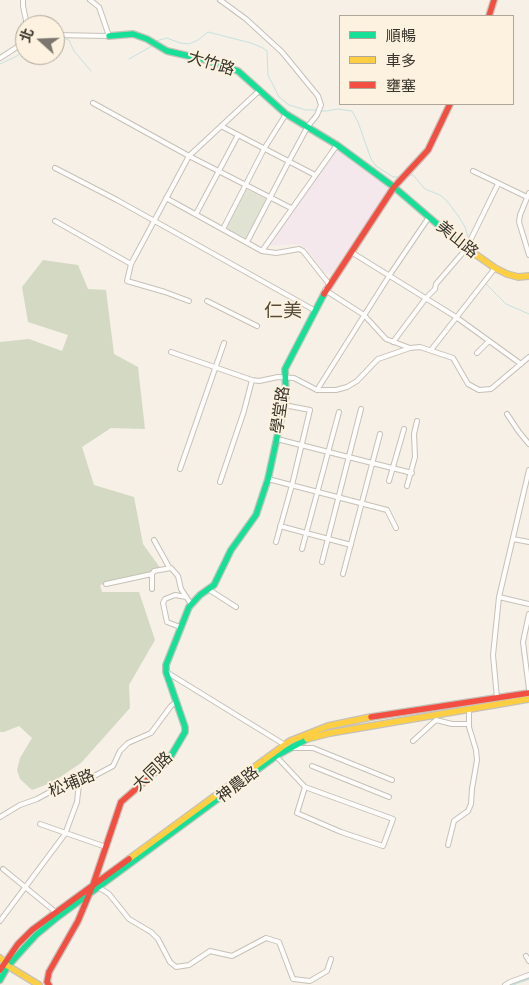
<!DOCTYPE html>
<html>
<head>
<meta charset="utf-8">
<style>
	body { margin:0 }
	#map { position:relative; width:529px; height:985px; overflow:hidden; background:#f6f0e6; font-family:"Space Grotesk","Noto Sans TC",sans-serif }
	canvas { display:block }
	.legend { position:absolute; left:339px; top:15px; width:175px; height:90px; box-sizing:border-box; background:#fdf2df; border:1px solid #afa698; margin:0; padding:6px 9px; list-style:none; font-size:15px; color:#39352d }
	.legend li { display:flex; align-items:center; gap:10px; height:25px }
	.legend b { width:25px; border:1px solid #afa698 }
	.north { position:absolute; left:15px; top:15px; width:50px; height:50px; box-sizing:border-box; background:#fdf2df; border:1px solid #afa698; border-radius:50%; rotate:290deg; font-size:14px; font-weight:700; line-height:20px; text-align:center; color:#39352d }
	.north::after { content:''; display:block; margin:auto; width:18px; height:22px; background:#7b766e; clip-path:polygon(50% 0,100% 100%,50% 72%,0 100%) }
</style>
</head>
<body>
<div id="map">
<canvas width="529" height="985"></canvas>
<ul class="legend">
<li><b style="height:6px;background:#16e098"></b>順暢</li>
<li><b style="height:6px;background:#ffcf43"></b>車多</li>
<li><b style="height:6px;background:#f24e42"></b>壅塞</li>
</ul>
<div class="north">北</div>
</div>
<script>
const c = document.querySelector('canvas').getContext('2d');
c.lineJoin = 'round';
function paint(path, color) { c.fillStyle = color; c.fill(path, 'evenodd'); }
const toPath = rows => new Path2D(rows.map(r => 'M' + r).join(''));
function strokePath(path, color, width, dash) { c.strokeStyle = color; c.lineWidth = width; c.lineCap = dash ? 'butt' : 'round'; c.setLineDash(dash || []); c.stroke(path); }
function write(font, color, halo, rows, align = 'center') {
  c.font = font + ' "Space Grotesk","Noto Sans TC",sans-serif'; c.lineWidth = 4; c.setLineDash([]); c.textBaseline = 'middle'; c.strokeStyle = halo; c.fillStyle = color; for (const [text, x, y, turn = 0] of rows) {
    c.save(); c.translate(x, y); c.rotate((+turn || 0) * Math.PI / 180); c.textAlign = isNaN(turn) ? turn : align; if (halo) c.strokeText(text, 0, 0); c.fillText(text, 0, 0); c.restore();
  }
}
paint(toPath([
	[337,149,364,167,389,188,331,275,324,272,305,247,295,244,267,246]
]), '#f5e8ed');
paint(toPath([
	[246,189,266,199,246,238,226,228]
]), '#e1e3d2');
paint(toPath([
	[43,260,78,265,88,289,106,290,114,354,138,367,145,429,111,428,82,447,94,485,134,497,143,544,161,569,100,585,102,592,139,592,155,640,129,685,130,708,81,763,53,782,32,790,20,779,17,770,20,758,32,738,19,726,4,732,0,732,0,342,29,339,62,351,68,335,28,322,22,287]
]), '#d4d9c4');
strokePath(toPath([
	[55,40,62,38,69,40,74,51,91,71],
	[156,41,167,38,180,43,189,44,198,40,208,32,251,43,263,48,267,51,268,75,279,97,289,105,306,110,316,110],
	[129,59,152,46],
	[0,64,17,56,25,50],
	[320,111,326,111,337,109,352,111,358,122,371,159,376,166,393,177,398,177],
	[409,175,413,175,425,189,440,195,447,201,459,217,465,227,468,237],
	[486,284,506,304,529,314]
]), '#c5e1e0', 1);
strokePath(toPath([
	[512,985,516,982,529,978]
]), '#c5e1e0', 4);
const street = toPath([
	[23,0,23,6,27,25],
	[220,0,246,19,282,52,318,96,321,105,317,115,308,126,289,161,247,242],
	[55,35,109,36,99,7,90,0],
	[0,58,25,42],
	[93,103,189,156,291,208],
	[221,126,315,175],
	[55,168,117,200,314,310],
	[473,171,527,197],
	[529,193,520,215,519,222,529,255],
	[166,198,262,251,276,253,299,249,303,251,329,284],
	[196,214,238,135],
	[55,221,131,264],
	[223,229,264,149,286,114],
	[262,251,337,145],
	[351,252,456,317,521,364],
	[325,290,364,315,386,339,410,348],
	[189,301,165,292,127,281,131,264,189,156,260,90],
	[207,301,257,326],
	[393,342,426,298,435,289,436,284,466,249,498,184],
	[431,350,495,268],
	[171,352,252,380,259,381,278,377,294,378,317,390,336,390,347,387,357,381,378,359,410,348,420,347,453,358,468,384,479,390,491,389,529,357],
	[477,353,489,341],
	[317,390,389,276,429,217],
	[507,414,519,432,529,444],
	[277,439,412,473],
	[180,469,224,343],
	[268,479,387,510,396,528],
	[389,481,404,429],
	[220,482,244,411,252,380],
	[407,486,415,457,414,434,417,421],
	[280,526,351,545],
	[513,539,529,542],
	[154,540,169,567],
	[276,542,292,485,310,410,284,405],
	[302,549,339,412],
	[322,562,361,409],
	[343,574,380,434],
	[106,584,152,574],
	[152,589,152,574,154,571,171,568,178,576,181,589,191,604],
	[208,589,236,607],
	[499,597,529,604],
	[180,627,167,622,163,603,165,599,175,595,186,597],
	[168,673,285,745],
	[529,689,523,642,529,614],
	[497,698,493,655,499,597,529,470],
	[413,741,436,720,452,724,469,724],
	[291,748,313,748,392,780],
	[276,756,305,787,393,819,383,846,341,832,297,813,305,787],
	[312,766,389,797],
	[0,817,20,805,37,799,59,787,79,784,113,766,120,751,128,743,151,733,171,706,177,701],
	[40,824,106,847],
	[448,845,454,821,468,811,471,804,472,789,477,760,476,750,469,727,469,709],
	[3,869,58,914],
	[98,887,109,894,129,919,151,932,158,939,170,962,176,967,189,965,210,951,232,956,266,938,279,942,293,979,310,981,327,971,331,959],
	[0,921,65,834,77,802,79,784],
	[526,956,529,961],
	[505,985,510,982,529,975]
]);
const fast = toPath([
	[109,36,133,34,147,39,167,51,202,59,238,71,286,114,337,145,394,187,458,242],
	[168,761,185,732,185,727,166,672,166,665,189,607,200,595,214,585,231,550,256,515,268,479,286,396,285,369,324,294],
	[0,980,8,966,24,948,36,935,59,916,276,756,307,739]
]);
const slow = toPath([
	[458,242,495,268,507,274,518,277,529,276],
	[307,739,330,733,529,699],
	[129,859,290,741,328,726,371,717],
	[0,958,8,966,39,985]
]);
const jam = toPath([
	[489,16,494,0],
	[324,294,394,187,428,150,450,104],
	[371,717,529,693],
	[0,970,18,944,32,930,129,859],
	[49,985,47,982,49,972,78,921,93,885,121,802,168,761]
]);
strokePath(street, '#c6c1b8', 6);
strokePath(fast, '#c6c1b8', 8);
strokePath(slow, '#c6c1b8', 8);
strokePath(jam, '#c6c1b8', 8);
strokePath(street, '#fefdfb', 4);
strokePath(fast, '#16e098', 5.5);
strokePath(slow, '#ffcf43', 5.5);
strokePath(jam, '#f24e42', 5.5);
write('16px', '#39352d', '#fdf2df', [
	["大竹路",211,64,17],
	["美山路",457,240,39],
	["學堂路",281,410,-82],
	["大同路",153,772,-44],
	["松埔路",72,784,-22],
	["神農路",238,785,-37]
]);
write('19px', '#564c3c', '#fdf2df', [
	["仁美",283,312]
]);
</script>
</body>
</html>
